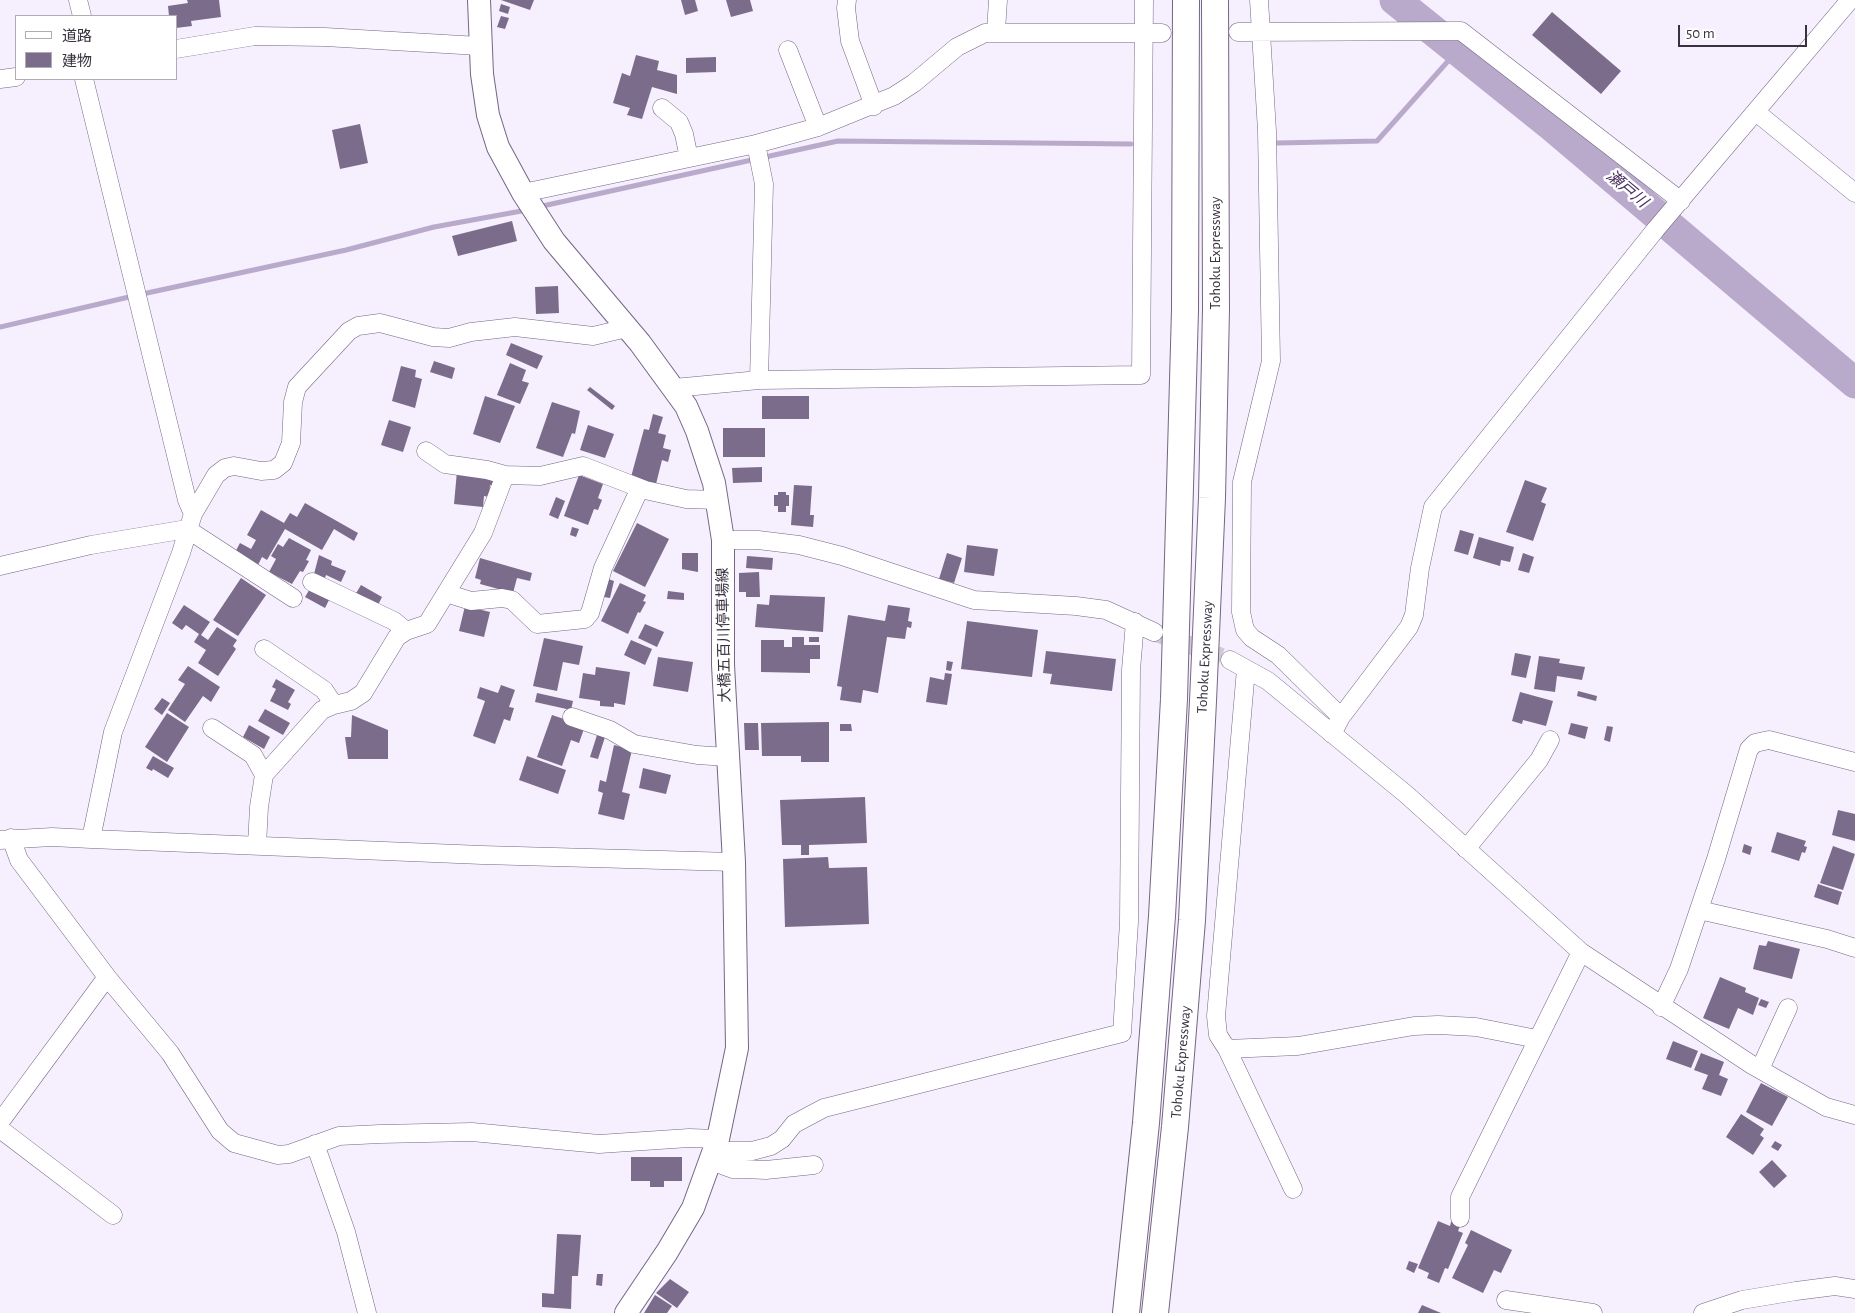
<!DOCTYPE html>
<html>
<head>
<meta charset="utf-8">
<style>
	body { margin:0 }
	#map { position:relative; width:1855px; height:1313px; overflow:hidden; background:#f6effd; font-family:"Alegreya Sans","Noto Sans JP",sans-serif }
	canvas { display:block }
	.legend { position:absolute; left:15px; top:15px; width:162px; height:65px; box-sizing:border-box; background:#fff; border:1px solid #afadb2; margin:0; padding:6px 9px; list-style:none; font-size:15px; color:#38323f }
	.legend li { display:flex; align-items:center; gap:10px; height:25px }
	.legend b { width:25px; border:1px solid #afadb2 }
	.scale { position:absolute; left:1678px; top:25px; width:129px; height:22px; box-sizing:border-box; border:2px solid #38323f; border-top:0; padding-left:6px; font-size:15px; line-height:18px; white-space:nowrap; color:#38323f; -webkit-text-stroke:4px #fff; paint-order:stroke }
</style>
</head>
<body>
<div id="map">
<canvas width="1855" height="1313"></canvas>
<ul class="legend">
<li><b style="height:6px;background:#fff"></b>道路</li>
<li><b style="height:14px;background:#7b6c8c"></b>建物</li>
</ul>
<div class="scale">50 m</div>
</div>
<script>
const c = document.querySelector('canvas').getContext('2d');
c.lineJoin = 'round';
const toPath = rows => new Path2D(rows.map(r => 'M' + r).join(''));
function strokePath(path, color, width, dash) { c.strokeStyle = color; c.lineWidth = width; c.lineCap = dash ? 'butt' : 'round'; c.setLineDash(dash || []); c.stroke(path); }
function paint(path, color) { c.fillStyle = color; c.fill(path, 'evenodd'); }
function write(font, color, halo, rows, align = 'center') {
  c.font = font + ' "Alegreya Sans","Noto Sans JP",sans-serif'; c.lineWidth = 5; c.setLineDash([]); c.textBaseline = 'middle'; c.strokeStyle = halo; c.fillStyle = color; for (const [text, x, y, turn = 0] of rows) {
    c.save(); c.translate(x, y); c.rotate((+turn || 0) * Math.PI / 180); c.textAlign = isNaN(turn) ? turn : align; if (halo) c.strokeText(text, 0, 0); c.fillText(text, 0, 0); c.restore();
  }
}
strokePath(toPath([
	[1277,143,1377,141,1457,51],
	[538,207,838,141,1131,144],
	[147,293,346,250,434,227,527,210],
	[0,327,129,297]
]), '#b9aacc', 5);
strokePath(toPath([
	[1395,0,1553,127,1855,383]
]), '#b9aacc', 31);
paint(toPath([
	[187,0,219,0,221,17,191,21,192,26,176,28,176,16,169,16,168,6,188,3],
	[501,0,534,0,530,10],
	[681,0,695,0,698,11,685,15],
	[726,0,750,0,753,11,731,17],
	[501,4,510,7,508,14,499,11],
	[1552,12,1621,71,1601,94,1532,35],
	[501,16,509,18,505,29,497,27],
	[636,55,659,61,657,70,677,75,677,94,652,87,642,119,627,115,630,108,613,103,622,73,630,76],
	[716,57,716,72,686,73,686,58],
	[360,124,368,163,340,169,332,130],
	[512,221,517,241,458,256,452,236],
	[558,286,559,313,536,314,535,287],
	[511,343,543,356,537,369,506,355],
	[434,361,455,368,452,379,430,372],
	[510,363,526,370,522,381,529,383,520,404,497,395],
	[401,366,416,370,415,377,422,379,415,408,392,401],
	[590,387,615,406,612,410,587,390],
	[485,396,515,406,500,443,473,434],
	[762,396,809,396,809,419,762,419],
	[552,402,580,411,575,434,572,433,563,457,536,448],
	[653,414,663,417,658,433,666,435,663,448,671,450,668,462,662,460,656,484,631,477,644,429,649,430],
	[389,420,411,427,403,452,381,445],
	[588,425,614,434,605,458,580,450],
	[723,428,765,428,765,457,723,457],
	[762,467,762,482,733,483,732,468],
	[457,471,497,475,495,486,490,485,489,497,484,496,483,507,454,504],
	[579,475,603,484,598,498,602,500,598,510,594,509,588,525,564,516],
	[1525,480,1547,488,1541,502,1546,504,1533,541,1506,532],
	[794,485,812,486,810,515,814,515,813,527,791,525],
	[778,492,786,492,786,495,789,495,789,506,786,506,786,512,778,512,778,506,774,506,774,495,778,495],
	[556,497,565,501,558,519,549,515],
	[305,503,358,533,354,541,334,529,322,550,285,529,267,560,262,557,256,569,233,556,240,543,251,549,256,540,247,535,261,510,284,523,290,513,297,517],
	[637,523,669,539,645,587,613,571],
	[572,527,579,529,576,537,570,535],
	[1460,530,1474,534,1468,555,1454,551],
	[1479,537,1514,547,1510,562,1501,560,1500,566,1473,558],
	[289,538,311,550,306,560,309,561,303,572,300,571,292,584,269,572,276,559,271,556,278,544,283,547],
	[967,545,998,549,994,576,964,572],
	[682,553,698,553,698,572,682,569],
	[947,553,962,558,954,583,939,579],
	[1523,553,1534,557,1529,573,1518,570],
	[319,555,332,561,331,565,346,571,341,582,326,575,325,578,314,574],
	[747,556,773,558,772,570,746,568],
	[480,558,532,573,530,581,517,578,513,593,480,584,481,580,475,578],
	[759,572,760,597,746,597,746,592,739,592,739,573],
	[241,578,266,595,238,636,213,620],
	[608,579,614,581,610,598,604,597],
	[620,583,646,595,643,601,646,602,640,613,638,612,628,634,601,621],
	[361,585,382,597,377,607,355,595],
	[311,587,330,598,325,608,305,597],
	[668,591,684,593,684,600,667,599],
	[770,595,825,597,823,632,755,627,757,604,769,605],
	[184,605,210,622,201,635,208,640,217,627,237,640,233,646,236,649,218,676,198,663,206,650,194,642,199,634,186,625,182,630,172,623],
	[888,605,910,608,908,621,912,622,911,628,907,627,905,639,887,637,878,693,863,690,861,703,840,700,842,687,837,686,848,615,885,621],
	[465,606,490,612,484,637,459,631],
	[967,621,1038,630,1032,677,961,669],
	[645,624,664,632,657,647,638,638],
	[792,637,804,637,804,645,820,645,820,659,810,659,810,673,761,672,761,640,784,640,784,647,792,647],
	[809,637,819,637,819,642,809,642],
	[544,638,583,646,579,665,563,662,557,691,533,686],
	[631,640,652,649,645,665,624,655],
	[1046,651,1116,659,1112,691,1050,684,1052,674,1043,673],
	[1515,653,1531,656,1526,678,1511,675],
	[1539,656,1560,659,1559,663,1585,667,1582,680,1557,676,1555,692,1534,689],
	[658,657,693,662,688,692,653,686],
	[947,661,953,662,951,671,946,670],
	[188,666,220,687,211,702,203,696,185,722,168,710,185,684,178,680],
	[596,667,630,672,625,705,614,703,614,707,600,706,600,701,579,698,583,673,595,675],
	[945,673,952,674,947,705,926,702,930,677,944,680],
	[276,679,295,690,288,702,291,704,288,710,270,701,276,689,272,687],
	[501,685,515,690,509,707,514,708,510,721,504,719,495,744,473,736,485,701,477,698,480,687,498,693],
	[1578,691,1597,696,1596,701,1577,696],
	[1520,692,1553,701,1546,726,1523,720,1522,724,1512,721],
	[537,693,573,701,571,710,535,702],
	[162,698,170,703,162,715,154,709],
	[265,709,290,723,283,735,258,721],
	[167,713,189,727,167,762,145,747],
	[352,715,388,730,388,759,348,759,345,737,351,737],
	[552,715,585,726,579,743,571,740,562,766,537,757],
	[829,722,829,762,801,762,801,756,762,756,761,723],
	[744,723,758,723,759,750,745,750],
	[1571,723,1588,727,1585,739,1568,734],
	[840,724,851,724,852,731,840,731],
	[249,725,270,737,264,749,243,737],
	[1607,726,1613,727,1610,742,1604,740],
	[597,735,605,737,598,759,590,757],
	[614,745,632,750,622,792,630,794,624,820,598,814,603,793,598,791,600,780,606,782],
	[153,756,174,768,168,778,153,769,152,771,146,768],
	[527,756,566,770,558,794,519,780],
	[643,768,671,775,666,794,639,788],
	[865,797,867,843,809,845,809,855,801,855,801,845,782,845,780,800],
	[1838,810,1855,814,1855,841,1832,835],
	[1777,832,1806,841,1804,846,1807,847,1805,853,1802,852,1799,861,1771,852],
	[1744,844,1752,847,1750,855,1742,852],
	[1833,846,1855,854,1843,890,1820,883],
	[828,857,829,868,867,867,869,924,785,927,783,859],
	[1818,884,1842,892,1838,905,1814,897],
	[1768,941,1800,949,1792,979,1753,969,1759,945,1766,946],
	[1720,977,1746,988,1745,992,1759,998,1753,1015,1738,1008,1729,1029,1703,1018],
	[1761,999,1769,1002,1766,1008,1758,1005],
	[1673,1041,1698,1051,1691,1068,1666,1059],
	[1701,1053,1724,1062,1719,1075,1728,1079,1721,1096,1702,1089,1708,1075,1694,1070],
	[1761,1083,1788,1097,1772,1126,1746,1112],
	[1741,1114,1764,1129,1760,1135,1764,1138,1753,1155,1726,1137],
	[1775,1141,1782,1145,1778,1151,1771,1147],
	[631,1157,682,1157,682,1181,664,1181,664,1187,650,1187,650,1181,631,1181],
	[1772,1160,1787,1176,1774,1188,1759,1172],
	[1438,1221,1450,1226,1451,1222,1460,1226,1458,1231,1463,1233,1448,1269,1445,1268,1439,1283,1427,1278,1429,1273,1418,1268],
	[1471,1230,1512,1250,1501,1273,1494,1270,1483,1293,1452,1278,1468,1245,1465,1243],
	[557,1234,581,1235,578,1276,572,1276,571,1309,542,1307,542,1293,554,1294],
	[1409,1261,1418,1264,1414,1273,1406,1269],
	[597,1274,603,1274,602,1286,596,1285],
	[670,1279,689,1292,677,1308,656,1293],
	[655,1295,672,1306,667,1313,644,1313],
	[1422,1305,1441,1313,1418,1313]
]), '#7b6c8c');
strokePath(toPath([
	[1154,632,1230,660]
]), '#d0c9d7', 18, [18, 9]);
const minor = toPath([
	[78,0,82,16],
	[847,0,846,8,850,41,874,106],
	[1259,0,1267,131,1271,361,1242,482,1241,612,1245,630,1252,638,1278,655,1341,717],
	[996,31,998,0],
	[1238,32,1461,31,1681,201],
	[176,49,255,36,325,37,479,46],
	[788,50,818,127],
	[0,79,16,77],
	[84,79,187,500,193,514,181,553,113,732,91,839],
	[662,108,679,122,684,134,689,158],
	[1756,112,1855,193],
	[756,144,764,184,759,380],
	[523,193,756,144,818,127,894,96,914,83,957,47,985,33,1162,33],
	[674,388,759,380,1141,375,1144,0],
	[426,451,445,464,487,470,505,475],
	[193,514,216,475,225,468,234,466,261,471,274,470,283,463,291,443,293,402,297,387,349,331,358,326,380,323,433,337,449,338,471,332,515,327,593,336,627,328],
	[723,540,758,540,799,545,842,556,974,600,1076,606,1106,610,1154,632],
	[0,566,91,545,187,529,293,598],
	[312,582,394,621,406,631],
	[446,593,471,601,502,598,512,600,537,624,585,619,590,613,603,568,640,488],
	[264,649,324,690,334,705],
	[1230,660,1268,681,1407,795,1581,952,1752,1065,1826,1107,1855,1115],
	[1246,669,1216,1016,1218,1035,1227,1049,1293,1189],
	[572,717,610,730,634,744,697,755,728,757],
	[212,728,253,755,264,775],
	[1332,734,1341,717,1409,627,1414,615,1420,568,1433,507,1656,229,1850,0],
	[11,838,19,860,107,977,170,1053,220,1131,234,1143,278,1155,289,1154,339,1136,380,1134,472,1132,599,1144,689,1138,718,1139],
	[0,840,52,837,91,839,482,855,734,862],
	[257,845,259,807,264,775,322,710,334,705,351,701,363,693,397,637,406,631,427,624,483,533,505,475,540,476,583,466,645,490,686,499,717,500],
	[1466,849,1539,760,1550,740],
	[1699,910,1827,939,1855,948],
	[1661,1007,1679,969,1716,859,1749,749,1755,743,1769,740,1855,762],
	[1227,1049,1298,1046,1414,1026,1438,1025,1476,1027,1537,1039],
	[1760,1069,1788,1008],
	[0,1122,107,977],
	[0,1129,113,1215],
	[315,1144,346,1232,367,1313],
	[714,1151,752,1151,771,1146,782,1139,794,1124,824,1108,1122,1033,1129,922,1131,670,1135,622],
	[711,1161,733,1169,744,1169,766,1170,814,1165],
	[1460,1218,1460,1197,1581,952],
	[1506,1300,1593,1313],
	[1703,1313,1742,1300,1796,1291,1835,1286,1855,1289]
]);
const major = toPath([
	[479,0,482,74,488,115,498,147,523,193,554,241,640,343,686,406,697,431,714,483,723,540,723,665,734,862,737,1048,718,1139,693,1208,667,1252,626,1313]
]);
const highway = toPath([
	[1126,1313,1146,1123,1162,916,1174,699,1185,310,1186,0],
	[1155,1313,1175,1127,1192,920,1203,701,1212,498,1216,309,1215,0]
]);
strokePath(minor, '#746684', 19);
strokePath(major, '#746684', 24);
strokePath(highway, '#746684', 28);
strokePath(minor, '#fff', 18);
strokePath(major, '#fff', 22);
strokePath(highway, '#fff', 26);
write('15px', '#38323f', '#fff', [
	["Tohoku Expressway",1215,253,-90],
	["大橋五百川停車場線",724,635,-91],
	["Tohoku Expressway",1205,657,-87],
	["Tohoku Expressway",1181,1062,-85]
]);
write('italic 16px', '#493260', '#fff', [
	["瀬戸川",1627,189,40]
]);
</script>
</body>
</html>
